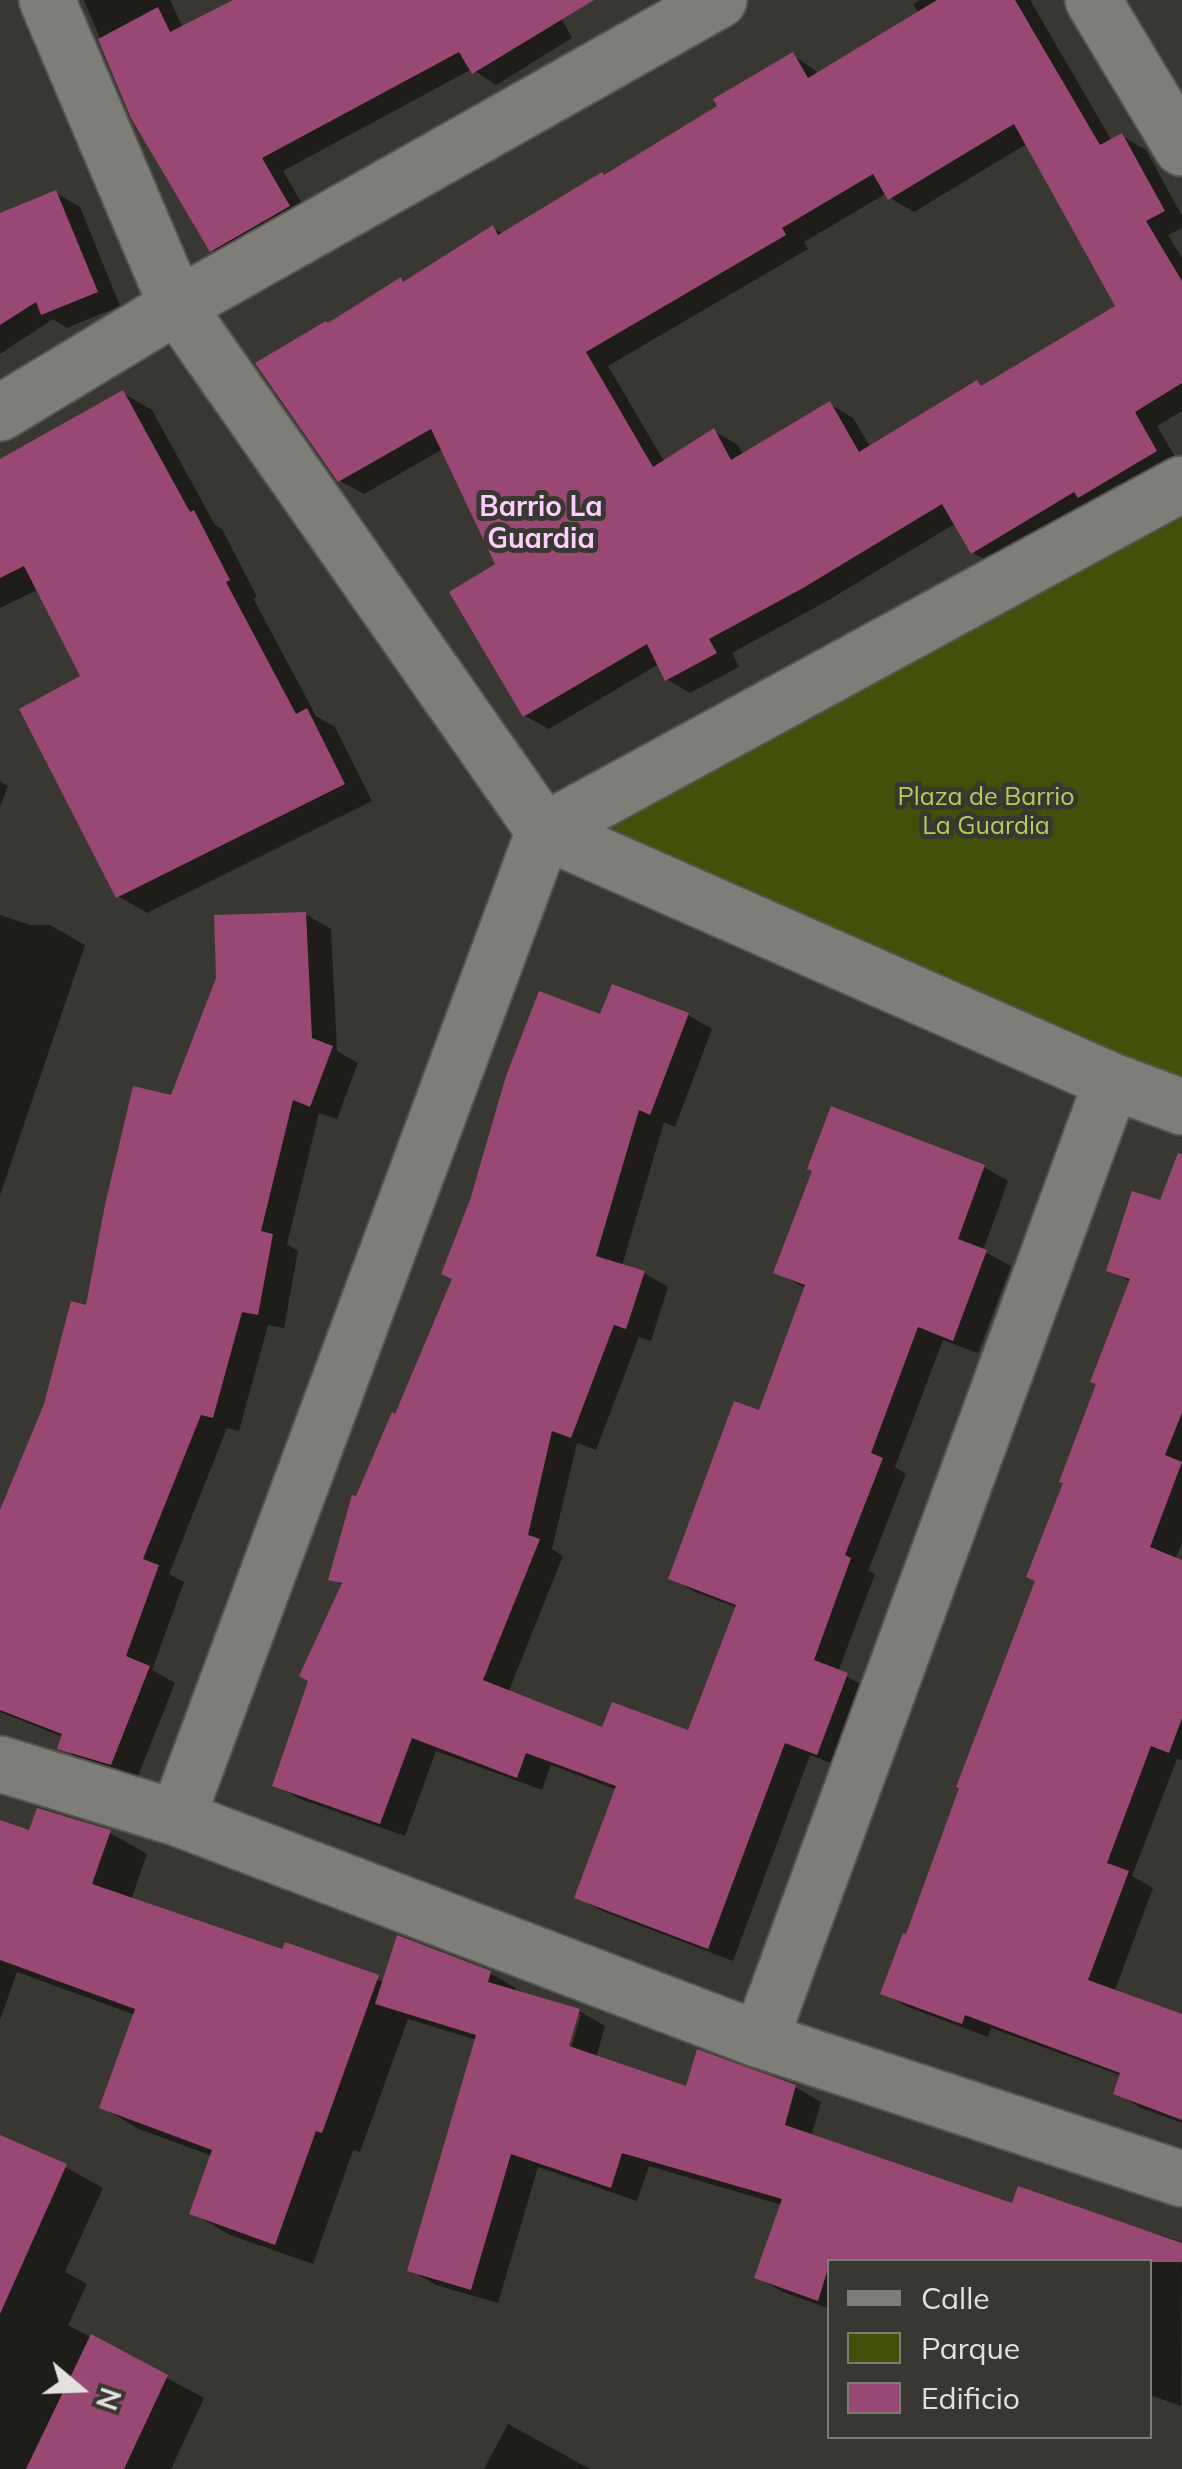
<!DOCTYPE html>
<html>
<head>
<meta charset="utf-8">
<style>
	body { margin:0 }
	#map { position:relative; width:1182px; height:2469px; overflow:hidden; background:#393732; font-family:Mulish,sans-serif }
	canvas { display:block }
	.legend { position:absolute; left:827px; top:2259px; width:325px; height:180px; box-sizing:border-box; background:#393732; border:2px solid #7d7b77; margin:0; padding:12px 18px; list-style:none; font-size:30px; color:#e2e1de }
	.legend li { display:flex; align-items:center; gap:20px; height:50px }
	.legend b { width:50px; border:2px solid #7d7b77 }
	.north { position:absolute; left:30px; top:2339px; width:100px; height:100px; -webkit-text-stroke:8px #393732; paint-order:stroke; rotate:109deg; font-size:28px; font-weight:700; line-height:40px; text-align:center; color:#e2e1de }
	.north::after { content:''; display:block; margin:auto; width:35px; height:45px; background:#e2e1de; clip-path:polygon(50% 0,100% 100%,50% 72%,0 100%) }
</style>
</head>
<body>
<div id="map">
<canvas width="1182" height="2469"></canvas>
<ul class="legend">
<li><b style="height:12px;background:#7f7d78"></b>Calle</li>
<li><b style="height:28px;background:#42510a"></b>Parque</li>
<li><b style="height:28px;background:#984873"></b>Edificio</li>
</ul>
<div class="north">N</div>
</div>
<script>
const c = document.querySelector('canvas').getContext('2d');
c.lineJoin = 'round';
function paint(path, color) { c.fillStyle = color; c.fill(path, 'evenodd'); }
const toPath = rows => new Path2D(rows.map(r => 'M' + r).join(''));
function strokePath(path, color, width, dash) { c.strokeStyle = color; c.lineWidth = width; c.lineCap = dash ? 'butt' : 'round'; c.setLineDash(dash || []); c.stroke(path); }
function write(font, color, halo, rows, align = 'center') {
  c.font = font + ' Mulish,sans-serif'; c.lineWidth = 10; c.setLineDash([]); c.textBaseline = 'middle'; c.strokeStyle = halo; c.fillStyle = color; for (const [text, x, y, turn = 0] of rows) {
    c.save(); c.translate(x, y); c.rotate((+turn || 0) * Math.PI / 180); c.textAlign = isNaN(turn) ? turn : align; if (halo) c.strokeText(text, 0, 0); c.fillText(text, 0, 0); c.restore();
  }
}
paint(toPath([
	[1182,484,1182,1107,544,831]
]), '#42510a');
paint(toPath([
	[84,0,170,0,183,28,238,0,587,0,560,16,572,38,496,85,472,69,283,171,311,219,234,263,211,250,133,117],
	[920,0,1030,0,1112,141,1122,136,1146,150,1182,216,1182,228,1168,235,1182,258,1182,411,1157,426,1180,465,997,566,973,553,956,523,827,601,732,653,739,667,690,693,666,679,659,664,549,729,525,716,499,565,443,449,364,494,340,481,329,325,401,280,406,283,493,228,504,234,605,177,721,107,793,55,820,74,919,14,913,4],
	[1028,143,1118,307,984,387,977,383,871,448,853,418,830,404,743,455,738,445,714,431,665,463,608,366,808,249,804,242,887,193,890,198,914,212],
	[56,193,80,207,120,306,67,328,53,319,0,354,0,215],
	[123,393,152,410,215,525,222,529,257,597,253,598,316,716,335,727,372,801,147,913,118,896,83,678,39,589,0,608,0,475],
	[0,781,8,786,0,807],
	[305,914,331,929,337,1051,358,1063,337,1119,319,1113,287,1244,298,1251,284,1328,268,1325,239,1431,227,1428,169,1574,184,1582,152,1670,175,1683,137,1778,86,1762,60,1748,63,1737,0,1712,0,1510,88,1308,173,1098],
	[0,915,30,925,50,925,85,945,0,1195],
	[688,1015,712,1029,675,1127,664,1122,622,1266,644,1273,668,1287,651,1341,639,1337,596,1450,577,1443,552,1549,563,1556,508,1693,604,1730,689,1734,738,1608,695,1592,671,1578,760,1414,807,1289,776,1272,984,1167,1008,1181,983,1251,1011,1266,978,1353,943,1340,895,1467,906,1474,868,1571,875,1574,838,1672,872,1690,842,1767,810,1755,733,1961,602,1911,577,1897,617,1790,551,1765,542,1790,436,1751,405,1836,300,1799,275,1784,344,1586,331,1578,358,1499,396,1417,602,1017],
	[1182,1210,1182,1543,1175,1560,1182,1562,1182,1760,1177,1759,1132,1876,1153,1888,1115,1990,1182,2017,1182,2123,1141,2108,1116,2093,1122,2076,991,2028,988,2037,908,2007,883,1993,907,1938,1037,1581,1131,1282,1109,1269],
	[0,1823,31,1833,110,1833,147,1854,131,1900,284,1953,385,1982,490,1973,516,1988,515,1992,579,2011,605,2026,596,2058,688,2089,698,2053,795,2087,821,2102,811,2137,1013,2206,1019,2190,1182,2242,1181,2406,1150,2395,1150,2262,830,2262,830,2309,783,2292,757,2277,782,2205,649,2166,637,2201,538,2167,498,2303,436,2285,410,2270,477,2040,408,2019,360,2152,353,2150,313,2264,230,2235,192,2213,212,2156,139,2129,102,2107,135,2015,17,1972,0,2020],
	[576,2014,581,2014,568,2059,563,2057],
	[0,2137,65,2167,103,2188,65,2272,87,2284,68,2325,204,2398,171,2469,0,2469],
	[508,2424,590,2469,484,2469]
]), '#0007');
paint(toPath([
	[233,0,594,0,472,74,459,52,262,158,290,206,210,252,131,118,98,39,158,7,170,32],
	[937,0,1015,0,1100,145,1122,133,1165,211,1146,221,1182,281,1182,383,1135,412,1157,451,1078,498,1074,492,971,554,942,504,803,588,709,639,717,653,665,681,647,644,523,717,449,592,495,564,431,429,338,482,255,363,326,321,328,323,401,277,403,282,493,225,498,235,602,172,604,175,717,106,713,99,793,52,808,78],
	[1014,124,1115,306,981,386,977,380,859,452,830,401,731,460,714,428,653,467,586,352,786,235,782,228,873,174,888,200],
	[56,190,98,292,41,315,36,302,0,325,0,213],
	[123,390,190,512,194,510,230,580,226,582,296,714,307,708,345,784,116,898,19,709,80,676,24,566,0,578,0,459],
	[306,912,312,1038,333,1046,310,1107,293,1100,261,1231,273,1234,258,1315,242,1312,213,1418,201,1415,143,1559,159,1565,126,1656,150,1666,111,1765,57,1749,62,1734,0,1710,0,1510,44,1404,71,1301,86,1305,105,1205,133,1086,171,1095,216,978,214,915],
	[612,984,689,1013,650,1115,639,1110,596,1256,645,1271,626,1329,614,1325,571,1438,552,1431,528,1535,540,1539,483,1680,602,1727,612,1702,688,1730,736,1605,668,1579,734,1401,759,1410,805,1285,773,1273,812,1171,807,1169,831,1106,985,1165,958,1239,987,1250,953,1341,918,1327,871,1453,883,1458,845,1555,851,1558,814,1660,848,1673,817,1755,785,1743,708,1949,574,1898,616,1786,526,1753,517,1778,412,1738,380,1824,272,1786,308,1681,299,1676,342,1583,328,1580,352,1495,356,1496,392,1412,395,1414,452,1279,441,1274,470,1200,506,1076,539,991,600,1014],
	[1178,1153,1182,1154,1182,1413,1165,1455,1182,1462,1150,1547,1182,1560,1182,1718,1169,1753,1151,1746,1107,1863,1129,1871,1088,1980,1182,2014,1182,2120,1113,2094,1120,2073,965,2015,962,2024,880,1994,903,1933,906,1934,959,1788,956,1787,1035,1581,1026,1577,1063,1483,1059,1482,1096,1384,1090,1382,1130,1279,1106,1271,1132,1191,1160,1200],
	[37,1808,111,1830,92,1884,282,1949,285,1942,379,1975,322,2133,316,2131,275,2245,189,2214,212,2150,99,2108,135,2009,0,1960,0,1820,29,1830],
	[397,1935,491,1971,488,1982,580,2009,569,2046,686,2086,697,2049,796,2085,785,2125,1012,2203,1018,2186,1182,2243,1182,2262,830,2262,818,2301,754,2278,782,2199,622,2153,611,2188,511,2154,471,2290,407,2271,476,2035,375,2004],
	[0,2135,67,2164,0,2314],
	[91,2334,168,2375,124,2469,26,2469]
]), '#984873');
const minor = toPath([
	[47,0,177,306,544,831,1112,1081,1182,1107],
	[1093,0,1182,148],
	[0,413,177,306,719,0],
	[0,1764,177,1818,760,2040,1182,2179],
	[177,1818,544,831,1182,484],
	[760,2040,1112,1081]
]);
strokePath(minor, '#565551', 59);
strokePath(minor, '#7f7d78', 55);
write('25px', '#b2d058', '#393732', [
	["Plaza de Barrio",986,797],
	["La Guardia",986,826]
]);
write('bold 28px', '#fccffe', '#393732', [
	["Barrio La",541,508],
	["Guardia",541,540]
]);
</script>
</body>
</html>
